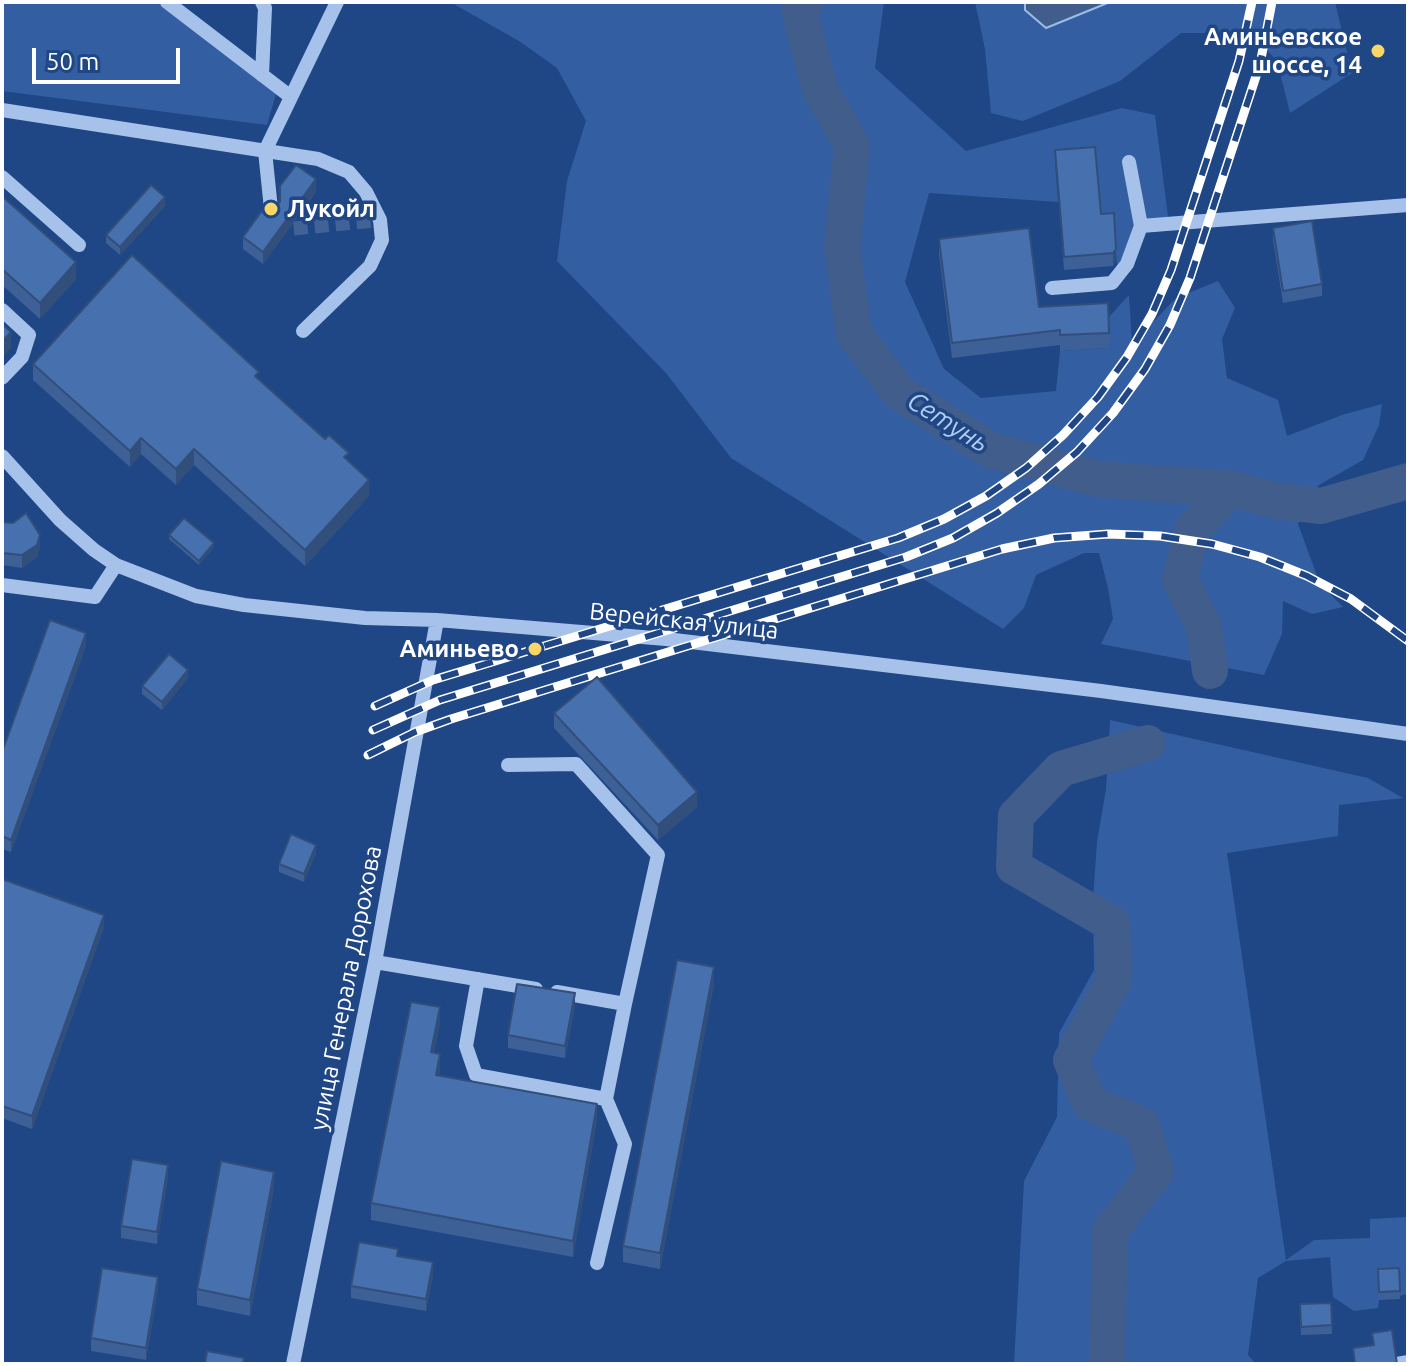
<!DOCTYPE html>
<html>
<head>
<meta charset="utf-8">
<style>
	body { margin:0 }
	#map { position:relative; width:1410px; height:1366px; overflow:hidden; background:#1f4685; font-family:Ubuntu,sans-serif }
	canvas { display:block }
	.frame { position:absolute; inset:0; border:4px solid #fff; pointer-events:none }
	.scale { position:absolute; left:32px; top:48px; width:148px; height:36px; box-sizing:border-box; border:4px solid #fff; border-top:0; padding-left:10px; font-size:24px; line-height:28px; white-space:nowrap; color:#fff; -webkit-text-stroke:6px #1f4685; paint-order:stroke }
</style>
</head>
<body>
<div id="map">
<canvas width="1410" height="1366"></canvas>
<div class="frame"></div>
<div class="scale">50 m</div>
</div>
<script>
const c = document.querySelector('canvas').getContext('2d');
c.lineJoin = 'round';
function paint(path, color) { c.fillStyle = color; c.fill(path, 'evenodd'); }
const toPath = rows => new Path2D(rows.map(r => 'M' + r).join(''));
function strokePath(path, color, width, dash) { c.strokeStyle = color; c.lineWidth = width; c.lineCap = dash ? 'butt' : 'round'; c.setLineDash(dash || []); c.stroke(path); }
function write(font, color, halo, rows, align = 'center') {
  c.font = font + ' Ubuntu,sans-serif'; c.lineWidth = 7; c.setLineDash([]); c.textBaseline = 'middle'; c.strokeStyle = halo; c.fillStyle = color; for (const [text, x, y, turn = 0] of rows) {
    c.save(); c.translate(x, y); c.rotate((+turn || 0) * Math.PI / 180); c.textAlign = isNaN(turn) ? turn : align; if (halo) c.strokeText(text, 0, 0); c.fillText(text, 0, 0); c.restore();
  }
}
paint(toPath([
	[2,2,167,2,278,87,267,125,2,91],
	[450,2,884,2,875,68,966,151,1122,108,1155,115,1169,224,1141,226,1127,264,1117,265,1114,226,1101,227,1055,162,1058,202,929,193,905,282,944,369,981,398,1056,391,1060,351,1109,348,1108,318,1129,295,1132,344,1176,298,1218,281,1235,308,1222,339,1227,378,1278,400,1287,436,1342,415,1382,404,1379,425,1363,460,1319,485,1298,524,1320,584,1343,607,1312,614,1283,601,1282,634,1264,675,1101,644,1113,619,1108,588,1099,553,1084,553,1036,575,1024,608,1003,629,731,458,666,373,557,261,567,181,586,121,557,68,519,41],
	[975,2,1025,2,1025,10,1046,28,1110,2,1335,2,1352,73,1290,113,1277,61,1251,33,1181,33,1120,81,1023,121,991,113,985,49],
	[1110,720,1368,778,1403,798,1339,805,1338,836,1227,853,1286,1260,1314,1240,1370,1238,1370,1219,1408,1217,1408,1294,1379,1300,1378,1308,1354,1311,1333,1297,1330,1257,1286,1261,1258,1278,1248,1355,1256,1364,1014,1364,1024,1181,1057,1117,1059,1033,1094,970,1093,899,1097,842,1106,789]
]), '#335fa2');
const water = toPath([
	[1025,2,1110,2,1046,28,1025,10,1025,2]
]);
paint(water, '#415d8b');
strokePath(water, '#9bbceb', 2);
strokePath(toPath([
	[806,2,799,10,820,89,852,146,842,247,854,334,900,393,990,450,1098,479,1232,489,1277,501,1321,506,1408,481],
	[1210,671,1204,627,1180,580,1192,530,1232,489],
	[1107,1364,1110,1231,1156,1172,1142,1125,1090,1103,1071,1060,1114,980,1112,924,1014,867,1016,816,1061,769,1148,743]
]), '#415d8b', 36);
strokePath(toPath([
	[278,217,289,229,380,220]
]), '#416297', 14, [14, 7]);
strokePath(toPath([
	[167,2,291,97],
	[262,75,265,8,262,2],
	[2,110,318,159,349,172,366,192,380,220,382,240,370,266,303,331],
	[1129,162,1141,226],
	[2,177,79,245],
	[271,209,265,151,337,2],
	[1052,288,1112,283,1127,264,1141,226,1408,205],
	[2,310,29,335,22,357,2,378],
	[2,456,60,520,94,550,116,565,196,596,244,605,365,618,437,620,666,639,1101,691,1408,734],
	[2,585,95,597,116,565],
	[508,765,576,764,658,855,625,1004],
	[375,962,536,989],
	[478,979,466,1046,476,1075,606,1099,625,1004,557,992],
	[597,1263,625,1144,606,1099],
	[293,1364,375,962,437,620],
	[1397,1364,1408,1362]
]), '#a7c2ea', 14);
const rail = toPath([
	[375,706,433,680,898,538,944,519,986,496,1026,468,1063,435,1098,397,1127,357,1152,314,1171,270,1239,61,1252,2],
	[373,730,440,700,906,557,953,538,997,513,1039,484,1077,452,1113,413,1145,369,1170,325,1190,278,1260,64,1272,2],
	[368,755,415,732,451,719,1002,549,1054,538,1108,534,1160,536,1212,544,1260,557,1307,576,1351,599,1408,641]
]);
strokePath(rail, '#fff', 9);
strokePath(rail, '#1f4685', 6, [18]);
paint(toPath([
	[1055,150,1101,214,1116,261,1113,266,1064,270],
	[316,192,263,264,243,249,243,237,273,207],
	[2,196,76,279,40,319,2,285],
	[165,206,120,255,106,243,106,235],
	[1273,228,1322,284,1322,296,1283,303,1273,240],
	[939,239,1039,307,1109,333,1109,348,1060,351,1060,345,952,358,939,254],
	[33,364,259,380,349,461,369,496,305,566,194,465,176,485,141,454,130,467,33,380],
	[2,522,40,547,37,557,22,568,2,565],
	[169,535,214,547,199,565,169,539],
	[86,646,11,852,2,849,2,752],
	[188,678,162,710,142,694,142,686],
	[554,713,697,807,658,840,554,728],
	[316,853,304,882,279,872,279,864],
	[2,879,104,927,32,1129,2,1118],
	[714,984,660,1269,623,1262,623,1246],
	[575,1006,565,1058,508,1048,508,1035],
	[440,1023,434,1052,440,1070,439,1076,597,1120,573,1257,371,1220,371,1203],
	[168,1177,157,1244,121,1238,121,1226],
	[274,1188,250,1316,197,1305,197,1289],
	[1399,1268,1400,1299,1379,1300,1378,1269],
	[433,1275,426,1311,351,1298,351,1286],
	[158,1289,146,1360,91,1351,91,1338],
	[1331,1303,1332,1334,1301,1335,1300,1304]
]), '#3d6096');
paint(toPath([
	[316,179,316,192,263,264,263,252],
	[165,197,165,206,120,255,120,247],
	[1116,249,1116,261,1113,266,1113,253],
	[76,262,76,279,40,319,40,303],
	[11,332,11,348,2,358,2,342],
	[141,438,141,454,130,467,130,451],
	[194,449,194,465,176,485,176,469],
	[369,480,369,496,305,566,305,550],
	[40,535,40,547,37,557,22,568,22,555],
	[214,543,214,547,199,565,199,561],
	[86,633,86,646,11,852,11,840],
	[188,670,188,678,162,710,162,702],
	[697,792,697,807,658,840,658,825],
	[316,845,316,853,304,882,304,874],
	[104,915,104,927,32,1129,32,1116],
	[714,967,714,984,660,1269,660,1253],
	[575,993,575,1006,565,1058,565,1046],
	[440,1007,440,1023,431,1068,431,1052],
	[440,1054,440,1070,436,1092,436,1075],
	[597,1104,597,1120,573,1257,573,1241],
	[168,1165,168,1177,157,1244,157,1232],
	[274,1172,274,1188,250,1316,250,1300],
	[433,1262,433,1275,426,1311,426,1299],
	[158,1277,158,1289,146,1360,146,1348]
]), '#324e7a');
const building = toPath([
	[1095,147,1101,214,1114,213,1116,249,1113,253,1064,257,1055,150,1095,147],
	[296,165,316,179,263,252,243,237,266,205,273,207,280,202,280,186,296,165],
	[151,185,165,197,120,247,106,235,151,185],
	[2,196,76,262,40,303,2,269,2,196],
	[1312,221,1322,284,1283,291,1273,228,1312,221],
	[1029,228,1039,307,1108,303,1109,333,1060,335,1060,330,952,343,939,239,1029,228],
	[132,255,259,372,255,376,325,439,329,435,349,453,344,457,369,480,305,550,194,449,176,469,141,438,130,451,33,364,132,255],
	[2,324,11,332,2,342,2,324],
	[26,513,40,535,37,545,22,555,2,553,2,522,13,523,26,513],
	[184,518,214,543,199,561,169,535,184,518],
	[50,620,86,633,11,840,2,836,2,752,50,620],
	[169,654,188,670,162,702,142,686,169,654],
	[597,677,697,792,658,825,554,713,597,677],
	[291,834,316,845,304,874,279,864,291,834],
	[2,879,104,915,32,1116,2,1106,2,879],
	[677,960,714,967,660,1253,623,1246,677,960],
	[517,984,575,993,565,1046,508,1035,517,984],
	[411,1002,440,1007,431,1052,440,1054,436,1075,597,1104,573,1241,371,1203,411,1002],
	[132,1159,168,1165,157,1232,121,1226,132,1159],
	[221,1161,274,1172,250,1300,197,1289,221,1161],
	[359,1242,398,1249,397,1256,433,1262,426,1299,351,1286,359,1242],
	[102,1268,158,1277,146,1348,91,1338,102,1268],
	[1399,1268,1400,1291,1379,1292,1378,1269,1399,1268],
	[1331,1303,1332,1325,1301,1327,1300,1304,1331,1303],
	[1392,1330,1397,1364,1355,1364,1353,1348,1374,1345,1372,1333,1392,1330],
	[207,1351,244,1358,243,1364,205,1364,207,1351]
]);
paint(building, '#4770ae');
strokePath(building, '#324e7a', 2);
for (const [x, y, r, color] of [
	[1378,51,8,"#f8d667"],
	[271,209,8,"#f8d667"],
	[535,649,8,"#f8d667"]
]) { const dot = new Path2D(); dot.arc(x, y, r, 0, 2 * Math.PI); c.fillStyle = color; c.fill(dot); strokePath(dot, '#1f4685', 3); }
write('bold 24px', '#fff', '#1f4685', [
	["Аминьевское",1362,37],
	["шоссе, 14",1362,65],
	["Лукойл",287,209,"left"],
	["Аминьево",519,649]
], 'right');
write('24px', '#fff', '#1f4685', [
	["Верейская улица",684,621,6],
	["улица Генерала Дорохова",346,988,-79]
]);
write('italic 26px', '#b3ccf1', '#1f4685', [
	["Сетунь",948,422,32]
]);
</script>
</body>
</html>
